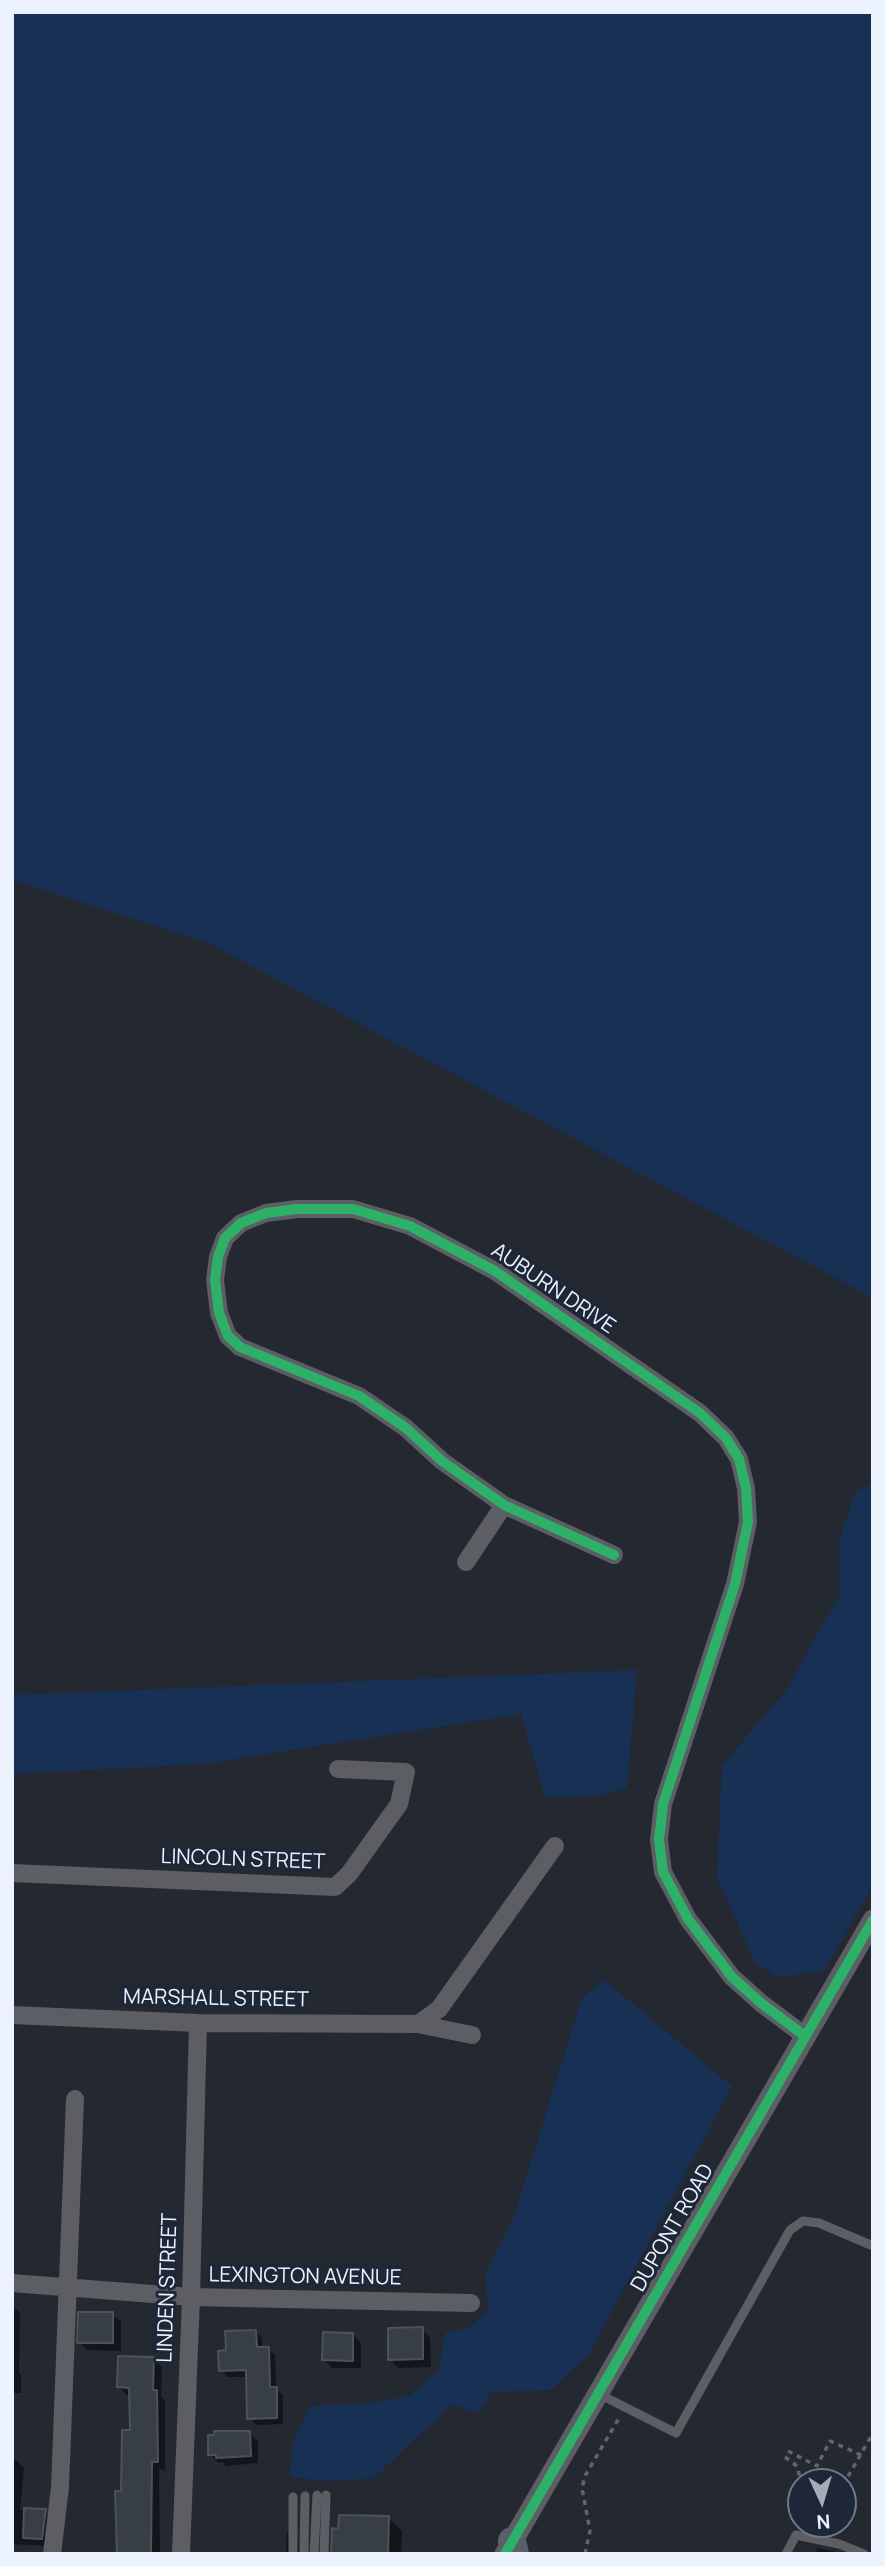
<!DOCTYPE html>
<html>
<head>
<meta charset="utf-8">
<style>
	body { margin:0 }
	#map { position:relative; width:885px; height:2566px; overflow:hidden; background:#232831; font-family:Manrope,sans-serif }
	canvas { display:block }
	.frame { position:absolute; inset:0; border:14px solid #ecf3fe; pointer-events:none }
	.north { position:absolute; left:787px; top:2468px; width:70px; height:70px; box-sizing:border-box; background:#1d2737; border:2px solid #707987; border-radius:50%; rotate:176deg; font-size:19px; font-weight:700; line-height:28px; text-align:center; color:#ecf3fe }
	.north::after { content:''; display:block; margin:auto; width:24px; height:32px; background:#a6acb6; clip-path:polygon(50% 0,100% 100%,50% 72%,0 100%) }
</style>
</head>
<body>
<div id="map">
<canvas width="885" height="2566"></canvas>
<div class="frame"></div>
<div class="north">N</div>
</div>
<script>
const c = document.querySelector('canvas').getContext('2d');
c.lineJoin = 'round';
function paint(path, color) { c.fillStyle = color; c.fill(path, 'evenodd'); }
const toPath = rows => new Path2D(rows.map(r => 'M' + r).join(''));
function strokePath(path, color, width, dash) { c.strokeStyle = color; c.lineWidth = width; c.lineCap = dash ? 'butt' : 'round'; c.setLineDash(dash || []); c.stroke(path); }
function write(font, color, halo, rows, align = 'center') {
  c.font = font + ' Manrope,sans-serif'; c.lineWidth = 6; c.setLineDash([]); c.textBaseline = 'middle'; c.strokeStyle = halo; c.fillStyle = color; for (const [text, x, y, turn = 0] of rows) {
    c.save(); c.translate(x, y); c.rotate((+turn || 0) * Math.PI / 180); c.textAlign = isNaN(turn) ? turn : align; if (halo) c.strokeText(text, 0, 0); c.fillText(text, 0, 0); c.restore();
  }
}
paint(toPath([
	[12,12,873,12,873,1298,208,943,12,880],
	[873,1484,873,1885,824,1971,776,1977,755,1963,717,1877,722,1766,787,1689,840,1594,839,1541,856,1491],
	[637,1670,627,1788,597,1796,545,1797,521,1714,204,1764,12,1774,12,1695],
	[604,1980,732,2086,589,2354,551,2390,492,2392,476,2413,452,2404,374,2478,330,2481,289,2477,293,2441,310,2406,368,2403,409,2396,438,2372,445,2333,470,2327,488,2311,485,2275,513,2219,582,1998]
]), '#193055');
paint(toPath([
	[12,2306,20,2313,19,2373,21,2375,21,2393,13,2393,13,2429],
	[112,2314,121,2322,121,2351,87,2350,79,2342],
	[422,2329,430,2338,431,2367,398,2368,390,2359],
	[255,2331,262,2338,262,2349,268,2349,275,2355,276,2389,283,2395,283,2424,256,2425,249,2418,248,2377,228,2377,221,2371,228,2352],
	[353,2335,361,2343,361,2368,332,2368,324,2359],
	[153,2359,162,2367,161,2396,165,2400,165,2470,159,2469,160,2554,118,2554,123,2492,131,2432,131,2395,127,2395,119,2387],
	[249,2433,258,2441,258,2463,226,2466,223,2462,218,2463,210,2454],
	[12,2460,16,2460,24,2468,20,2510,45,2511,53,2519,50,2546,12,2544],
	[388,2518,402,2531,401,2554,331,2554],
	[287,2531,298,2542,299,2554,286,2554],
	[817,2548,836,2552,840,2554,816,2554]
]), '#0007');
const building = toPath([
	[78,2312,113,2312,113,2343,77,2343,78,2312],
	[423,2327,423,2359,388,2360,388,2328,423,2327],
	[256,2330,257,2347,269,2347,270,2387,277,2387,277,2418,247,2419,246,2370,219,2371,218,2351,226,2350,225,2331,256,2330],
	[323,2332,353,2333,353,2361,322,2360,323,2332],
	[118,2356,154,2357,153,2390,157,2390,158,2462,152,2462,151,2554,117,2554,115,2491,121,2491,122,2430,130,2430,129,2388,117,2387,118,2356],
	[214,2431,250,2431,251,2456,216,2458,216,2455,208,2455,208,2435,214,2435,214,2431],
	[24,2508,46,2509,42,2539,23,2538,24,2508],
	[339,2515,389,2516,388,2554,331,2554,332,2528,338,2529,339,2515]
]);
paint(building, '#383e45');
strokePath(building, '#4d525a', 2);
strokePath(toPath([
	[788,2451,817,2466,830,2441,861,2455],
	[785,2457,797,2466,801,2482],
	[843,2485,873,2433],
	[585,2554,590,2531,582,2488,585,2476,619,2418]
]), '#626469', 3.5, [5, 5]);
strokePath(toPath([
	[599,2394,676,2433,790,2230,803,2221,819,2223,873,2246],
	[293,2554,293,2497],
	[304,2554,305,2496],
	[314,2554,317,2495],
	[324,2554,326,2495],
	[786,2554,796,2535,839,2544,864,2554]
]), '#5c5e63', 9);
strokePath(toPath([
	[614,1555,504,1505,442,1461,406,1428,359,1396,240,1347,228,1336,219,1313,215,1280,218,1257,225,1238,241,1223,266,1213,297,1209,353,1209,410,1226,495,1271,700,1413,726,1438,739,1459,746,1488,748,1522,735,1584,663,1804,659,1840,663,1872,688,1919,732,1977,761,2003,805,2036],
	[466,1562,504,1505],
	[12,1873,335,1887,349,1874,399,1804,406,1772,338,1769],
	[12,2015,198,2023,418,2024,439,2009,555,1846],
	[418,2024,472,2035],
	[12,2283,191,2297,471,2303],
	[52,2554,60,2487,75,2099],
	[181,2554,191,2297,198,2023]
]), '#5c5e63', 18);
strokePath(toPath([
	[505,2554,873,1920]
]), '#5c5e63', 21);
strokePath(toPath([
	[512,2541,515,2554]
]), '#5b5f66', 28);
strokePath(toPath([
	[614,1555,504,1505,442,1461,406,1428,359,1396,240,1347,228,1336,219,1313,215,1280,218,1257,225,1238,241,1223,266,1213,297,1209,353,1209,410,1226,495,1271,700,1413,726,1438,739,1459,746,1488,748,1522,735,1584,663,1804,659,1840,663,1872,688,1919,732,1977,761,2003,805,2036],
	[505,2554,873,1920]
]), '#2db169', 10);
write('21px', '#ecf3fe', '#1d2737', [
	["AUBURN DRIVE",553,1289,34],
	["LINCOLN STREET",243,1860,2],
	["MARSHALL STREET",216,1999,1],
	["DUPONT ROAD",673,2228,-60],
	["LEXINGTON AVENUE",305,2277,1],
	["LINDEN STREET",168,2288,-88]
]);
</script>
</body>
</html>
